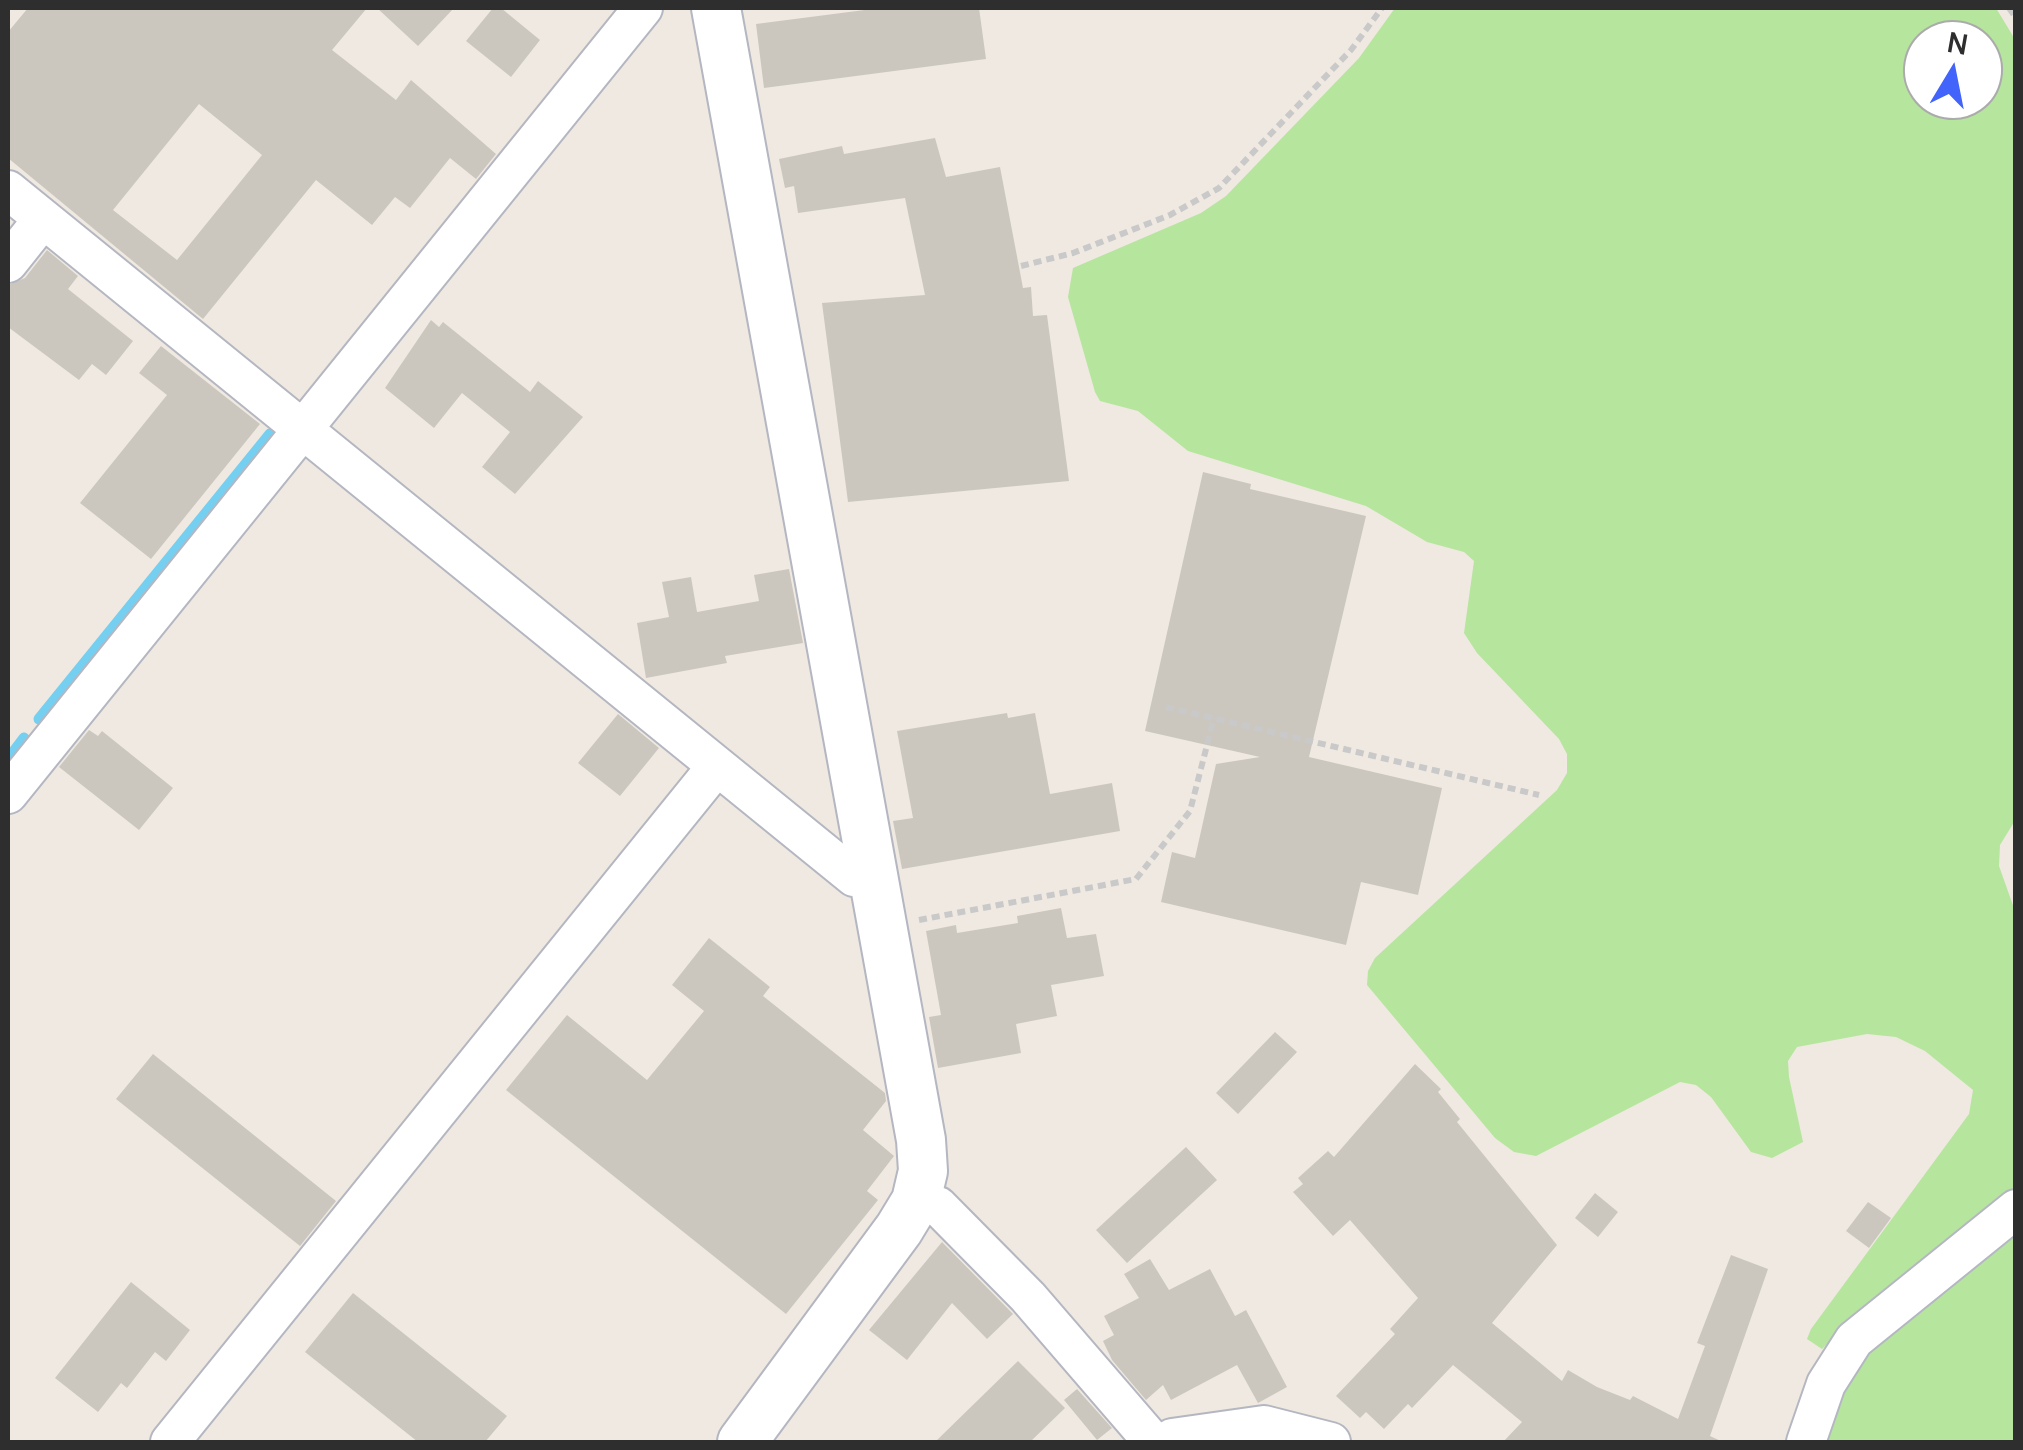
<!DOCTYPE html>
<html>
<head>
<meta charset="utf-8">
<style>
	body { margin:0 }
	#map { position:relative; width:2023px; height:1450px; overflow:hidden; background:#efe9e1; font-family:Manrope,sans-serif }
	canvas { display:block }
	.frame { position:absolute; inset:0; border:10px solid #2e2e2e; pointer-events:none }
	.north { position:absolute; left:1903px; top:20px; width:100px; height:100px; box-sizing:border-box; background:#fff; border:2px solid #ababab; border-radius:50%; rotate:10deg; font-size:28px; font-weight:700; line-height:40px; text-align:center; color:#2e2e2e }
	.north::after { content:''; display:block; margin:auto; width:35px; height:45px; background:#4264fb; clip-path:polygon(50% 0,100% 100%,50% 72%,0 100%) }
</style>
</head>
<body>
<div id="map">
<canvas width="2023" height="1450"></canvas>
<div class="frame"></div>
<div class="north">N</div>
</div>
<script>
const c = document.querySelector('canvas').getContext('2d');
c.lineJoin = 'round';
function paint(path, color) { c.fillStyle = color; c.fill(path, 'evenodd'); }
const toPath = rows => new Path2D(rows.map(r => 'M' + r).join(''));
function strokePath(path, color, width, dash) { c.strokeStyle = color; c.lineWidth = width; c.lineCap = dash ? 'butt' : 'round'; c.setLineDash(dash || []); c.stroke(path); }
paint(toPath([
	[1395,8,1996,8,2016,41,2016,819,2000,845,1999,866,2015,911,2015,1187,1862,1310,1822,1349,1807,1339,1811,1329,1969,1114,1973,1090,1925,1051,1896,1037,1867,1034,1797,1047,1788,1061,1789,1077,1803,1142,1772,1158,1751,1152,1711,1097,1696,1085,1680,1082,1536,1156,1514,1152,1495,1138,1367,985,1368,971,1375,958,1557,790,1567,773,1567,754,1559,739,1477,653,1464,633,1474,561,1464,552,1427,542,1366,506,1188,451,1138,411,1100,401,1095,392,1068,297,1073,268,1201,213,1226,196,1359,58],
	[1923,40,1983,40,1983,100,1923,100],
	[2015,1230,2015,1442,1829,1442,1829,1424,1841,1391,1867,1351]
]), '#b6e59e');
strokePath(toPath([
	[39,719,270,434],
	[8,759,24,738]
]), '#75cff0', 11);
paint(toPath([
	[28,8,367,8,332,50,396,100,411,80,496,154,476,179,450,158,410,208,395,197,372,225,316,180,203,319,8,158,8,32],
	[199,104,262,155,177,260,113,210],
	[377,8,454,8,418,46],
	[493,8,501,8,540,40,511,77,466,41],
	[880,8,979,8,986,59,764,88,756,24],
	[935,138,946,177,1000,167,1023,288,1031,287,1033,316,1047,315,1069,481,848,502,822,303,925,295,905,198,798,213,794,186,785,188,779,159,842,146,844,154],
	[47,250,78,276,68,289,133,341,106,375,92,364,79,380,8,327,8,285,25,278],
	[431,320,439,327,443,322,530,392,538,381,583,417,515,494,482,467,510,432,462,393,434,428,385,388],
	[161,346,260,424,151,559,80,503,167,395,139,373],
	[1203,472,1251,484,1250,489,1366,516,1309,757,1442,788,1418,895,1361,882,1346,945,1161,902,1172,852,1195,858,1216,764,1260,757,1145,731],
	[789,569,803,643,725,656,727,663,646,678,637,623,669,617,662,582,691,577,697,612,759,601,754,575],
	[1007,713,1008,718,1035,713,1050,794,1112,783,1120,831,902,869,893,821,913,818,897,731],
	[618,714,659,748,620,796,578,763],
	[89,730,98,736,102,731,173,788,139,830,59,767],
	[1061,908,1067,938,1096,934,1104,976,1051,985,1057,1016,1016,1024,1021,1053,938,1068,929,1017,941,1015,926,931,956,925,957,933,1018,923,1017,916],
	[709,938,770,987,763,996,885,1093,886,1101,863,1130,894,1156,867,1191,878,1200,786,1314,506,1090,567,1015,647,1080,704,1011,672,985],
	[1275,1032,1297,1052,1238,1114,1216,1093],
	[153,1054,336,1201,300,1246,116,1099],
	[1415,1064,1441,1089,1438,1092,1460,1119,1457,1122,1557,1245,1492,1323,1562,1381,1568,1370,1597,1387,1630,1400,1633,1396,1678,1419,1705,1346,1697,1343,1731,1255,1768,1269,1710,1436,1723,1442,1503,1442,1522,1422,1453,1365,1412,1408,1408,1404,1384,1429,1366,1412,1360,1418,1336,1396,1395,1334,1390,1329,1418,1298,1350,1220,1333,1236,1293,1192,1303,1184,1298,1178,1328,1151,1334,1157],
	[1186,1147,1217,1180,1127,1263,1096,1230],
	[1595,1193,1618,1212,1598,1237,1575,1218],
	[1868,1202,1891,1218,1869,1248,1846,1231],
	[942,1242,1013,1314,987,1339,952,1303,907,1360,869,1330],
	[1150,1259,1169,1290,1210,1269,1235,1316,1246,1310,1287,1387,1258,1403,1237,1365,1171,1400,1163,1385,1146,1400,1112,1360,1103,1341,1114,1335,1104,1316,1139,1298,1124,1274],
	[131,1282,190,1330,166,1361,155,1352,127,1388,121,1383,98,1412,55,1378],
	[353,1293,507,1416,485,1442,418,1442,305,1352],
	[1018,1361,1065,1408,1030,1442,935,1442],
	[1077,1389,1112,1428,1097,1440,1064,1400]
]), '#cbc7bf');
const minor = toPath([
	[8,190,854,877,873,873],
	[8,263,43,219],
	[8,794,643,8],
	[916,1201,938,1206,1028,1297,1153,1442],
	[170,1442,717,766],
	[1166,1442,1172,1438,1264,1425,1331,1442],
	[1806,1442,1826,1384,1854,1340,2016,1209]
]);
const tertiary = toPath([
	[716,8,921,1140,923,1171,916,1201,899,1229,742,1442]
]);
strokePath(minor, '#b4b7c1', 42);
strokePath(tertiary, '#b4b7c1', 52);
strokePath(toPath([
	[2009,8,2016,18],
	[1021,266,1073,253,1170,215,1219,188,1351,50,1382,8],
	[1166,707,1539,795],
	[919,920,1136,879,1190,811,1214,718]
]), '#c9c9c9', 6, [8, 5]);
strokePath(minor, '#fff', 38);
strokePath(tertiary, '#fff', 48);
</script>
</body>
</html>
